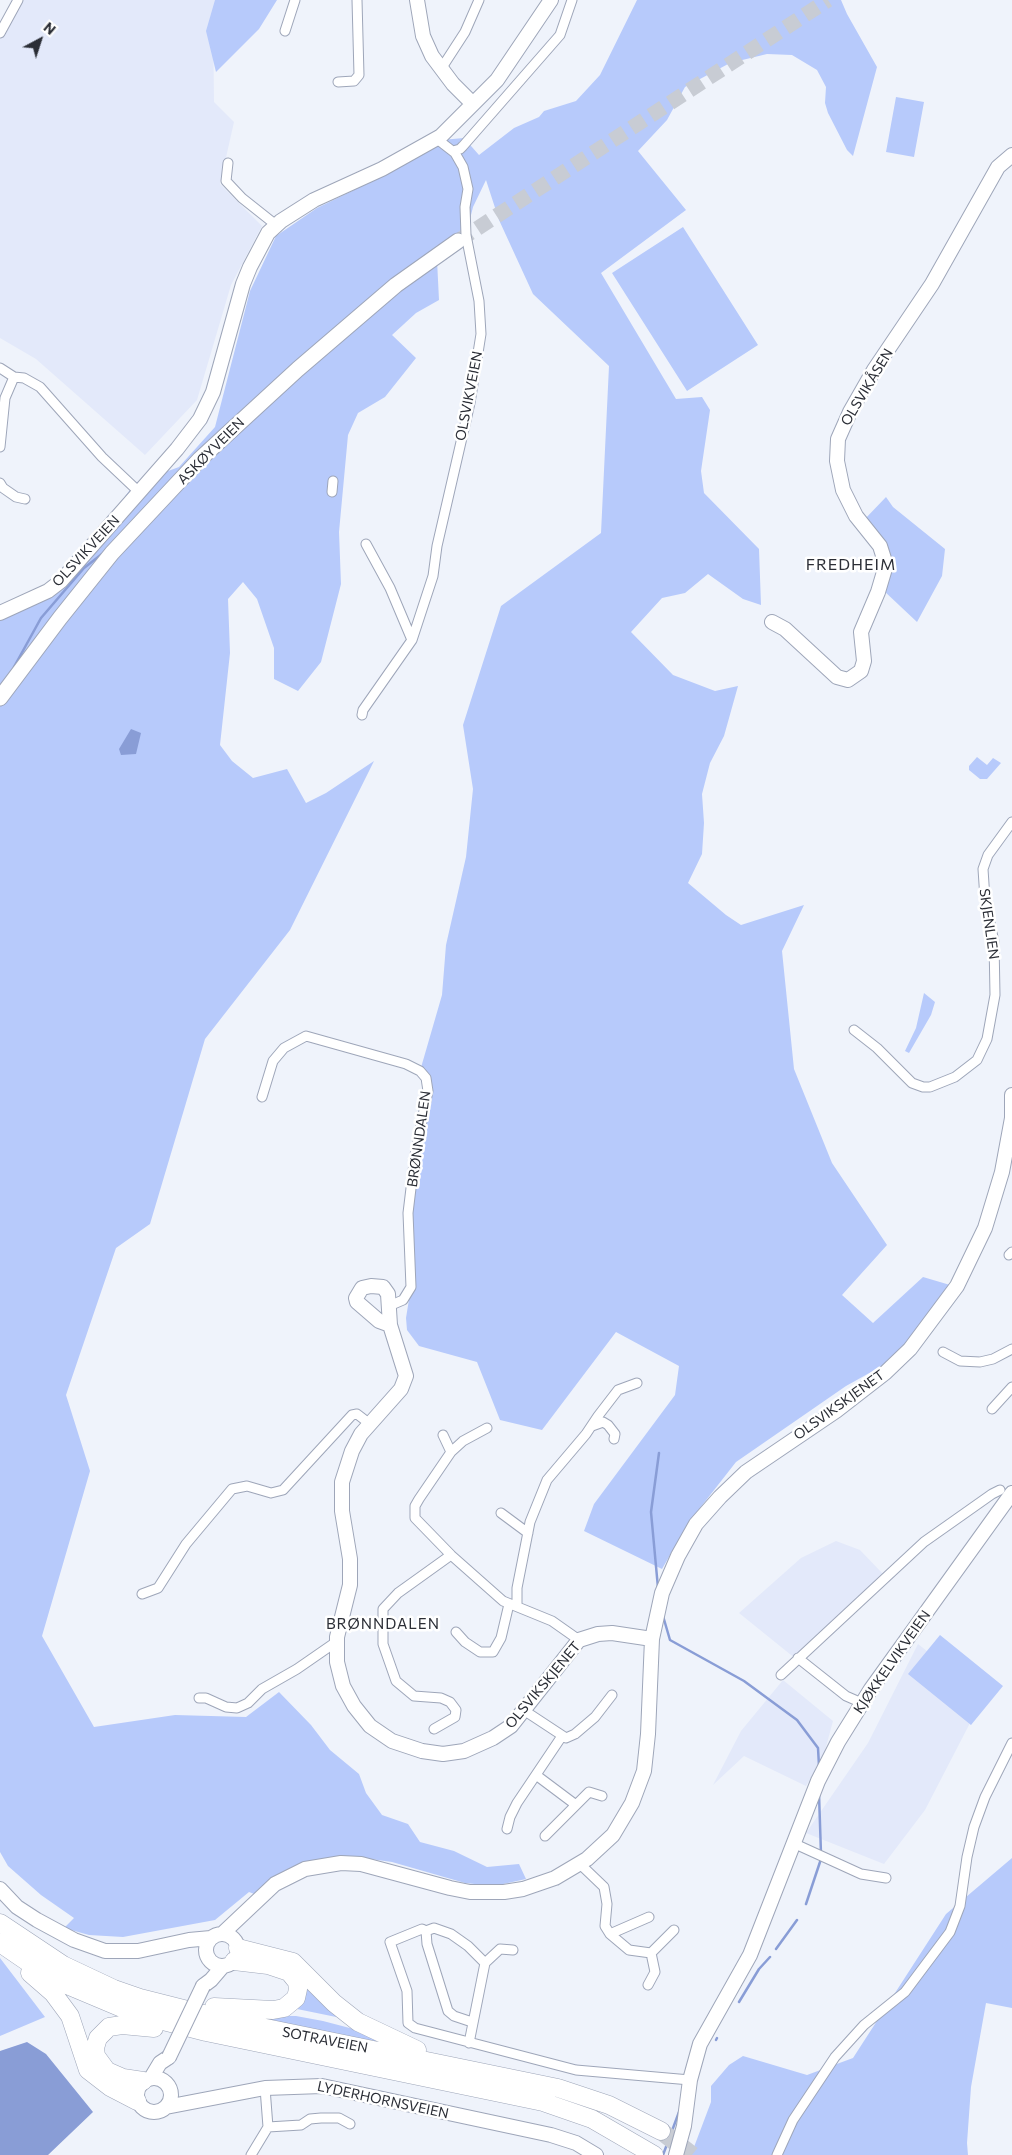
<!DOCTYPE html>
<html>
<head>
<meta charset="utf-8">
<style>
	body { margin:0 }
	#map { position:relative; width:1012px; height:2155px; overflow:hidden; background:#eff3fb; font-family:Commissioner,sans-serif }
	canvas { display:block }
	.north { position:absolute; left:15px; top:15px; width:50px; height:50px; -webkit-text-stroke:4px #fff; paint-order:stroke; rotate:40deg; font-size:14px; font-weight:700; line-height:20px; text-align:center; color:#2b2e36 }
	.north::after { content:''; display:block; margin:auto; width:18px; height:22px; background:#2b2e36; clip-path:polygon(50% 0,100% 100%,50% 72%,0 100%) }
</style>
</head>
<body>
<div id="map">
<canvas width="1012" height="2155"></canvas>
<div class="north">N</div>
</div>
<script>
const c = document.querySelector('canvas').getContext('2d');
c.lineJoin = 'round';
function paint(path, color) { c.fillStyle = color; c.fill(path, 'evenodd'); }
const toPath = rows => new Path2D(rows.map(r => 'M' + r).join(''));
function strokePath(path, color, width, dash) { c.strokeStyle = color; c.lineWidth = width; c.lineCap = dash ? 'butt' : 'round'; c.setLineDash(dash || []); c.stroke(path); }
function write(font, color, halo, rows, align = 'center') {
  c.font = font + ' Commissioner,sans-serif'; c.lineWidth = 5; c.setLineDash([]); c.textBaseline = 'middle'; c.strokeStyle = halo; c.fillStyle = color; for (const [text, x, y, turn = 0] of rows) {
    c.save(); c.translate(x, y); c.rotate((+turn || 0) * Math.PI / 180); c.textAlign = isNaN(turn) ? turn : align; if (halo) c.strokeText(text, 0, 0); c.fillText(text, 0, 0); c.restore();
  }
}
paint(toPath([
	[23,0,219,0,213,14,214,102,234,122,220,184,262,226,231,285,197,400,145,455,36,359,0,338,0,39],
	[836,1541,860,1550,884,1575,796,1659,739,1613,801,1558],
	[918,1644,984,1696,925,1810,884,1864,806,1833,868,1743],
	[783,1680,833,1721,823,1758,806,1786,744,1756,713,1785,741,1731]
]), '#e3e9fa');
paint(toPath([
	[215,0,277,0,259,29,216,72,206,31],
	[637,0,841,0,847,14,877,67,853,156,847,150,828,113,825,103,826,87,817,70,792,55,767,54,730,63,685,87,667,120,638,151,686,210,601,273,676,399,702,397,710,410,701,471,704,493,759,549,761,605,743,599,708,574,685,593,662,598,631,632,673,675,715,691,738,686,724,736,710,763,702,794,704,823,702,854,688,883,726,915,741,925,804,905,782,951,794,1069,832,1163,887,1245,842,1295,873,1323,923,1277,950,1285,910,1342,891,1361,846,1386,736,1462,689,1522,662,1569,584,1531,594,1504,675,1395,679,1366,616,1332,542,1430,500,1420,477,1362,419,1346,407,1330,406,1318,411,1287,408,1213,428,1091,420,1071,442,995,446,945,466,857,473,789,463,725,501,606,601,533,609,366,533,294,499,220,486,180,473,207,466,235,437,260,439,300,416,313,392,335,416,358,385,397,358,413,348,435,339,532,341,584,321,662,298,691,274,679,274,648,257,599,243,582,228,599,230,653,220,745,232,761,253,778,287,769,306,803,326,793,374,761,290,930,205,1039,150,1224,116,1248,66,1395,90,1471,42,1636,94,1727,175,1715,246,1717,279,1692,311,1725,330,1750,359,1774,366,1793,382,1815,408,1824,420,1842,454,1851,487,1867,519,1864,526,1879,494,1886,465,1883,392,1862,356,1857,323,1859,300,1866,257,1895,249,1892,215,1920,123,1937,89,1935,64,1928,74,1918,41,1895,8,1866,0,1852,0,612,54,592,135,483,179,467,215,427,250,291,276,236,317,208,379,178,441,140,464,138,479,155,514,128,539,117,544,111,576,101,600,75],
	[896,97,924,102,914,157,886,152],
	[683,227,758,345,687,391,612,273],
	[886,497,893,507,945,549,942,576,917,622,883,590,888,574,863,521],
	[977,757,987,765,993,758,1001,763,987,779,980,779,969,770,969,766],
	[924,993,935,1002,931,1015,909,1053,905,1051,916,1028],
	[940,1635,1003,1686,971,1725,908,1674],
	[1012,1858,1012,2008,986,2003,971,2087,967,2143,968,2155,691,2155,711,2102,711,2086,729,2065,743,2056,807,2075,853,2058,946,1914],
	[0,1958,45,2017,0,2036],
	[300,1972,346,2019,297,2009,304,2001,306,1992],
	[270,2016,296,2016,323,2021,365,2032,406,2049,251,2019]
]), '#b7cafb');
paint(toPath([
	[131,729,141,733,136,754,121,755,119,749],
	[27,2042,46,2054,93,2112,48,2155,0,2155,0,2051]
]), '#899dd6');
strokePath(toPath([
	[14,667,41,618,84,568,102,554],
	[658,1588,651,1512,659,1453],
	[663,1616,670,1640,744,1681,797,1720,818,1748,819,1766],
	[819,1794,821,1854],
	[806,1904,821,1859],
	[776,1949,797,1920],
	[739,2002,759,1969,770,1957],
	[716,2040,717,2038],
	[663,2155,679,2112]
]), '#899dd6', 2.5);
strokePath(toPath([
	[458,241,828,0]
]), '#c8ccd4', 15, [15, 8]);
strokePath(toPath([
	[661,2131,692,2155]
]), '#c8ccd4', 18, [18, 9]);
const street = toPath([
	[285,31,295,0],
	[0,33,18,0],
	[441,69,465,32,479,0],
	[338,82,354,81,359,75,357,0],
	[453,151,460,149,463,146,560,35,572,0],
	[228,163,226,181,242,198,276,225],
	[0,368,14,377,24,378,40,387,102,457,139,492],
	[0,447,5,398,14,377],
	[0,483,3,488,16,497,25,499],
	[332,492,333,481],
	[366,544,390,588,412,640],
	[362,715,363,710,412,640,433,576,437,546,470,403,481,334,479,301,466,235,465,207,468,189,463,167,455,153,437,139],
	[854,1030,877,1048,912,1083,923,1087,930,1087,955,1077,977,1060,987,1039,995,995,994,942,985,899,983,869,988,855,1012,822],
	[262,1097,273,1061,284,1048,306,1036,406,1064,420,1071,426,1078,428,1091,415,1155,408,1213,411,1287,403,1300,389,1306],
	[1009,1255,1012,1252],
	[943,1352,960,1361,980,1362,993,1359,1012,1349],
	[992,1409,1012,1387],
	[592,1426,603,1422,608,1425,615,1434,614,1439],
	[487,1428,463,1441,451,1452,419,1499,415,1506,415,1518,451,1555,503,1601,552,1621,579,1640],
	[443,1435,451,1452],
	[501,1513,528,1533],
	[142,1594,158,1588,186,1544,232,1489,247,1486,271,1493,283,1490,352,1415,357,1414,370,1424],
	[517,1606,517,1588,530,1522,547,1480,586,1434,598,1416,618,1390,637,1383],
	[456,1632,465,1642,480,1652,493,1652,501,1638,509,1604],
	[798,1658,846,1696,862,1703],
	[781,1675,924,1542,992,1494,1000,1490],
	[199,1698,206,1698,226,1707,237,1708,248,1703,262,1689,297,1669,336,1642],
	[525,1711,566,1738,575,1734,595,1717,612,1695],
	[434,1729,455,1717,456,1710,450,1702,441,1698,414,1696,396,1681,383,1644,383,1609,398,1593,451,1555],
	[536,1775,576,1805,545,1836],
	[576,1805,589,1792,602,1796],
	[507,1829,510,1817,517,1803,562,1736],
	[793,1843,861,1874,886,1878],
	[580,1864,604,1887,607,1904,605,1926,610,1934,629,1950,651,1953,655,1972,648,1985],
	[426,1931,422,1929,390,1942,407,1991,408,2023,415,2028,576,2070,690,2080],
	[610,1934,649,1917],
	[651,1953,674,1930],
	[472,2022,454,2016,448,2011,427,1944,426,1931,434,1928,451,1934,468,1946,485,1963],
	[469,2043,485,1963,500,1949,513,1950],
	[268,2127,301,2125,310,2119,321,2118,339,2118,350,2124],
	[251,2155,268,2127,265,2088],
	[777,2155,793,2120,835,2057,864,2025,905,1992,950,1932,960,1906,967,1857,974,1827,985,1797,1012,1743]
]);
const secondary = toPath([
	[417,0,423,36,432,56,453,84,473,104],
	[0,613,48,591,61,581,177,449,200,419,213,392,243,284,250,267,268,233,281,221,314,200,382,169,441,136,497,80,551,0],
	[772,622,785,629,837,677,848,680,861,671,864,661,861,632,878,592,886,565,880,546,856,516,843,490,837,461,838,439,850,412,874,370,932,284,998,167,1012,155],
	[390,1325,379,1321,357,1302,356,1298,362,1288,371,1286,383,1287,388,1294,390,1325,406,1376,401,1389,361,1434,352,1451,342,1482,342,1511,350,1559,350,1585,337,1637,337,1662,343,1686,354,1706,370,1726,392,1741,422,1751,443,1754,464,1751,493,1738,511,1726,579,1640,598,1634,612,1633,652,1639],
	[0,1889,17,1907,37,1920,74,1940,105,1951,138,1951,189,1940,211,1938],
	[222,1934,275,1884,305,1869,341,1863,361,1864,450,1888,470,1892,504,1892,523,1889,555,1878,587,1859,613,1835,632,1803,644,1771,648,1734,652,1639,662,1593,678,1556,696,1524,720,1497,746,1472,836,1411,885,1373,910,1349,957,1286,985,1228,1002,1172,1012,1118,1012,1095],
	'206 1950a16 16 0 1 1 32 0a16 16 0 1 1-32 0Z',
	[203,1986,211,1980,223,1966],
	'137 2095a17 17 0 1 1 34 0a17 17 0 1 1-34 0Z',
	[151,2078,160,2063,169,2057],
	[166,2107,265,2088,322,2086,551,2135,576,2143,596,2155],
	[676,2155,684,2126,690,2080,700,2044,750,1955,818,1781,838,1742,871,1689,1012,1493]
]);
const primary = toPath([
	[0,698,60,618,112,553,200,459,298,369,396,285,458,241]
]);
const highway = toPath([
	[0,1923,63,1965,114,1989,140,1998,227,2020,558,2088,609,2105,661,2131],
	[0,1943,35,1967,67,1985,136,2014,206,2032,543,2102,592,2119,654,2155],
	[238,1948,293,1962,334,2003,358,2022,417,2050],
	[30,1973,53,1993,70,2016,88,2070,110,2087,137,2101],
	[214,2007,273,2010,284,2008,296,1998,298,1989,297,1982,289,1972,268,1965,234,1961],
	[143,2081,123,2078,107,2071,96,2056,95,2048,98,2038,109,2027,122,2025,154,2028]
]);
strokePath(street, '#9ea6b9', 11);
strokePath(secondary, '#9ea6b9', 16);
strokePath(primary, '#9ea6b9', 17);
strokePath(highway, '#9ea6b9', 19);
strokePath(street, '#fff', 9);
strokePath(secondary, '#fff', 14);
strokePath(primary, '#fff', 15);
strokePath(highway, '#fff', 18);
const secondaryBridge = toPath([
	[169,2057,203,1986]
]);
strokePath(secondaryBridge, '#9ea6b9', 16, []);
strokePath(secondaryBridge, '#fff', 14);
write('14px', '#2b2e36', '#fff', [
	["OLSVIKÅSEN",867,387,-59],
	["OLSVIKVEIEN",469,396,-79],
	["ASKØYVEIEN",211,451,-45],
	["OLSVIKVEIEN",86,551,-47],
	["SKJENLIEN",989,924,82],
	["BRØNNDALEN",419,1139,-82],
	["OLSVIKSKJENET",839,1405,-36],
	["KJØKKELVIKVEIEN",892,1662,-55],
	["OLSVIKSKJENET",543,1685,-50],
	["SOTRAVEIEN",325,2040,11],
	["LYDERHORNSVEIEN",383,2100,12]
]);
c.letterSpacing = '1px';
write('15px', '#2b2e36', '#fff', [
	["BRØNNDALEN",383,1624]
]);
c.letterSpacing = '0px';
c.letterSpacing = '1px';
write('16px', '#2b2e36', '#fff', [
	["FREDHEIM",851,565]
]);
c.letterSpacing = '0px';
</script>
</body>
</html>
